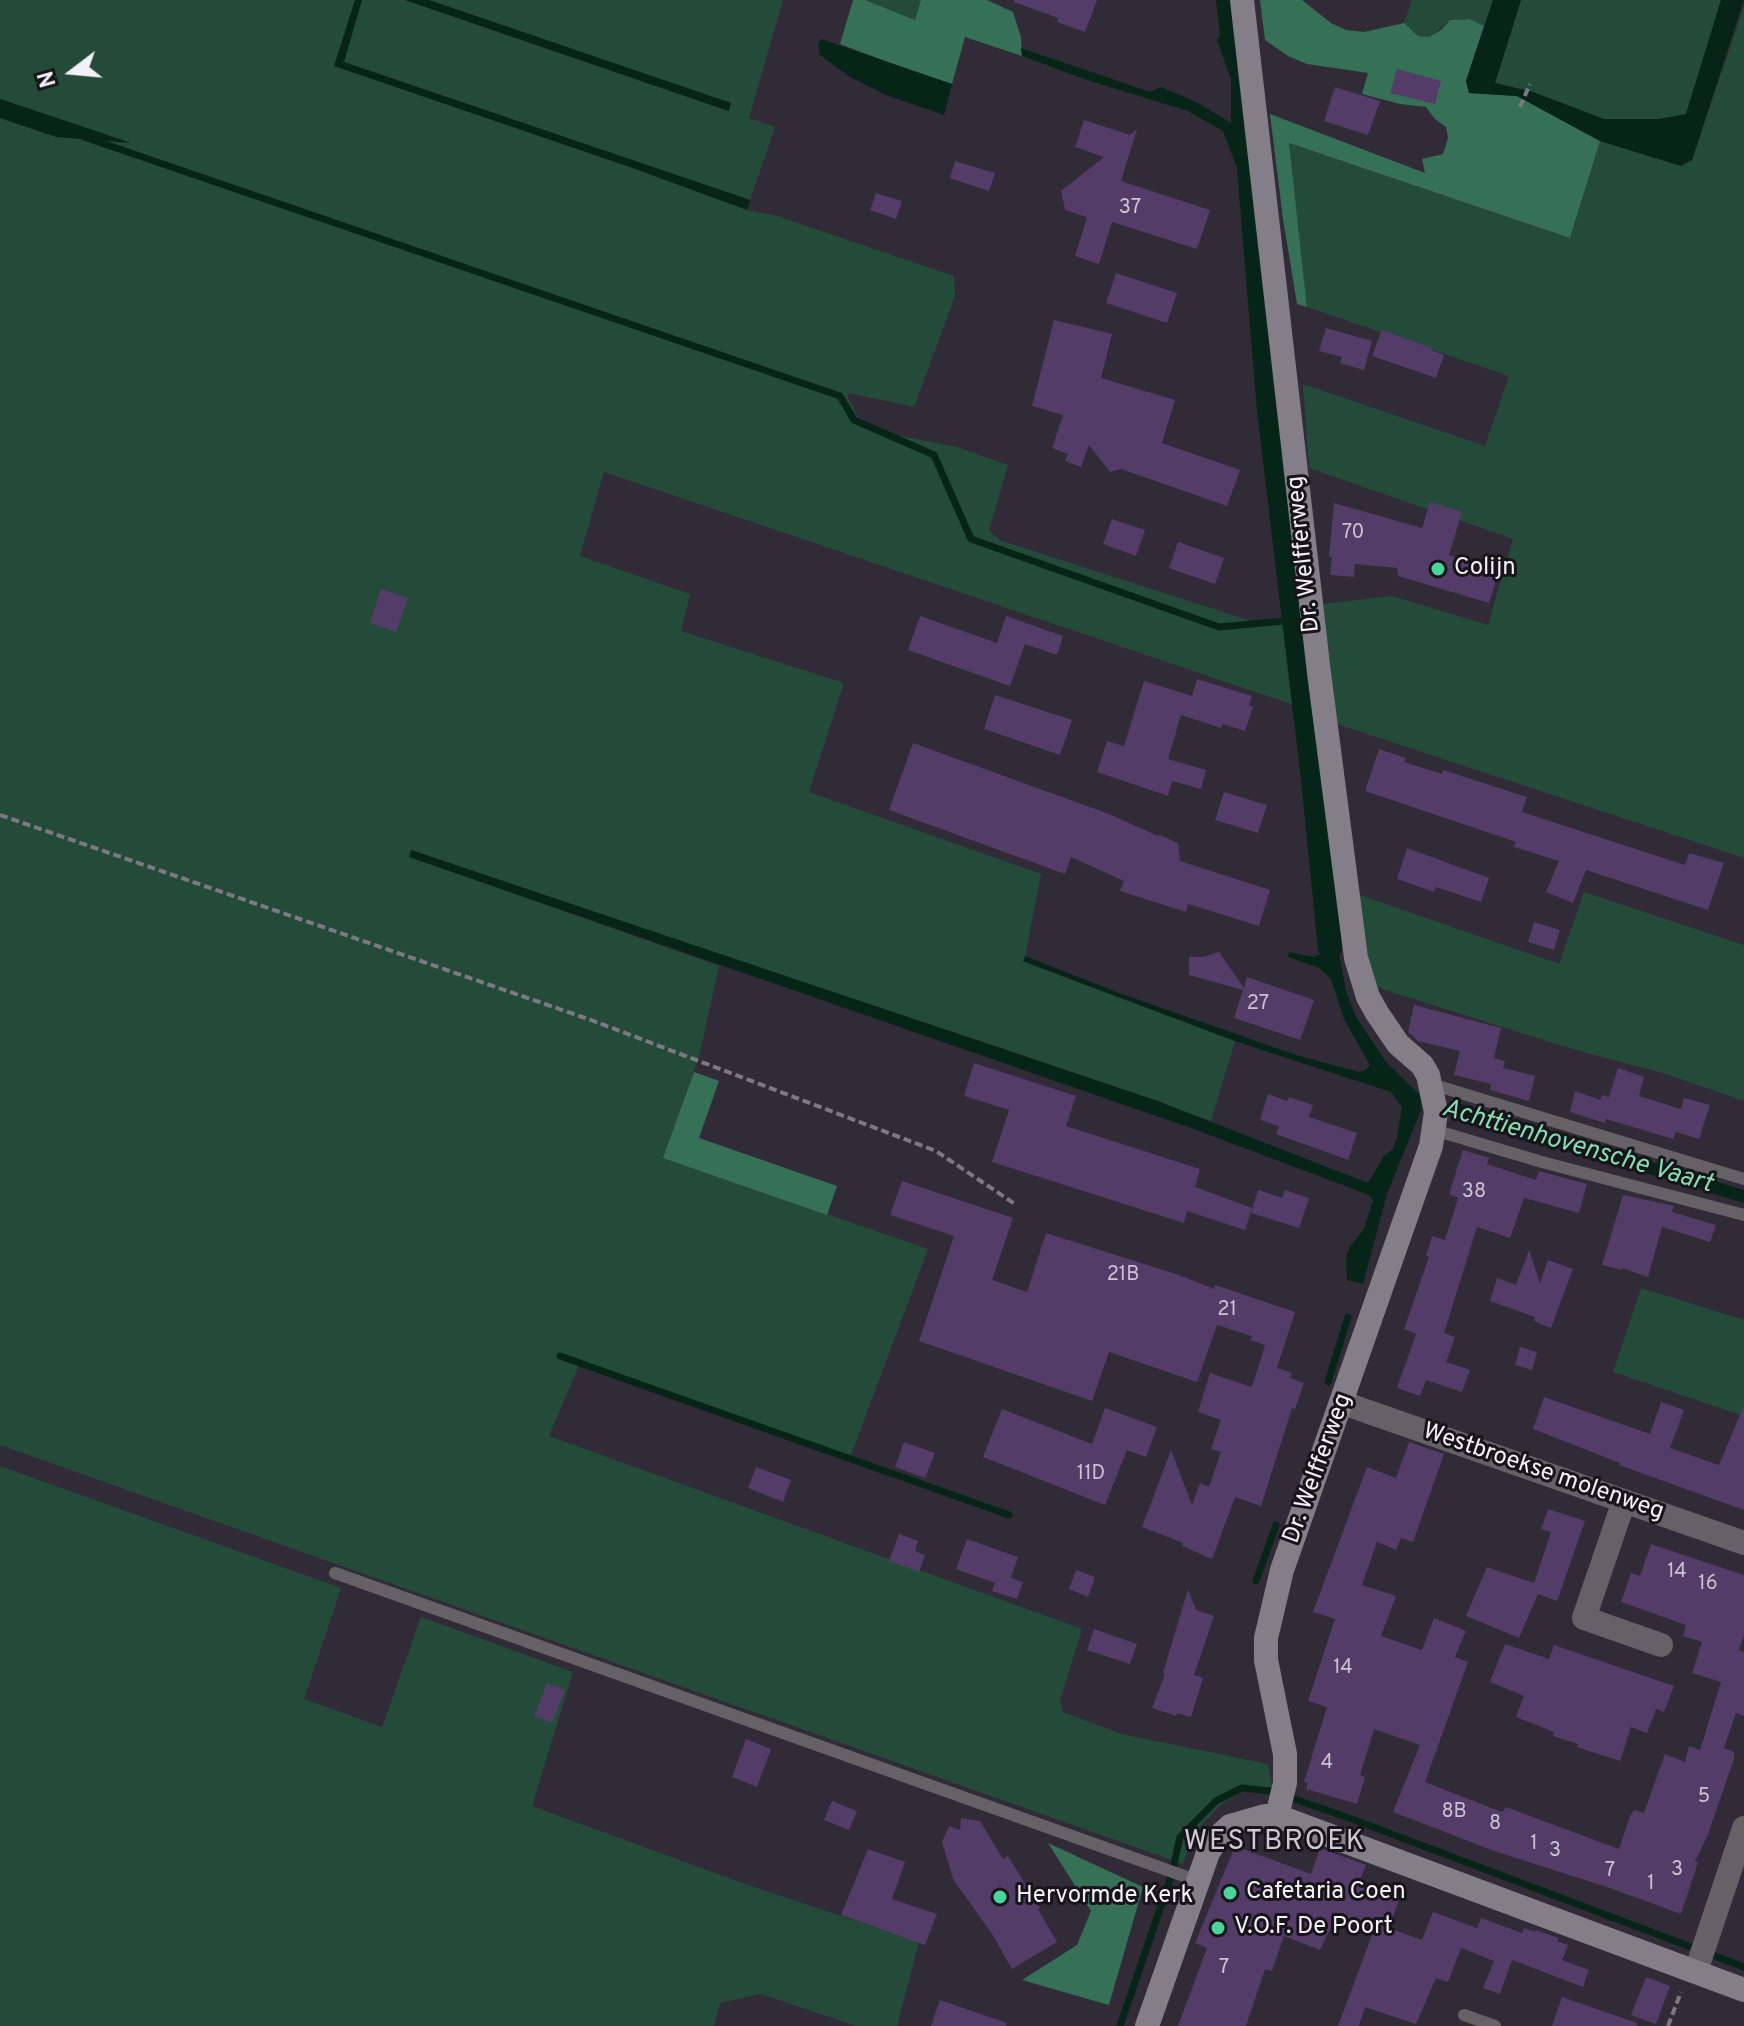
<!DOCTYPE html>
<html>
<head>
<meta charset="utf-8">
<style>
	body { margin:0 }
	#map { position:relative; width:1744px; height:2026px; overflow:hidden; background:#302b36; font-family:Overpass,sans-serif }
	canvas { display:block }
	.north { position:absolute; left:32px; top:32px; width:80px; height:80px; -webkit-text-stroke:6px #17151a; paint-order:stroke; rotate:254deg; font-size:22px; font-weight:700; line-height:32px; text-align:center; color:#f3f0f7 }
	.north::after { content:''; display:block; margin:auto; width:28px; height:36px; background:#f3f0f7; clip-path:polygon(50% 0,100% 100%,50% 72%,0 100%) }
</style>
</head>
<body>
<div id="map">
<canvas width="1744" height="2026"></canvas>
<div class="north">N</div>
</div>
<script>
const c = document.querySelector('canvas').getContext('2d');
c.lineJoin = 'round';
function paint(path, color) { c.fillStyle = color; c.fill(path, 'evenodd'); }
const toPath = rows => new Path2D(rows.map(r => 'M' + r).join(''));
function strokePath(path, color, width, dash) { c.strokeStyle = color; c.lineWidth = width; c.lineCap = dash ? 'butt' : 'round'; c.setLineDash(dash || []); c.stroke(path); }
function write(font, color, halo, rows, align = 'center') {
  c.font = font + ' Overpass,sans-serif'; c.lineWidth = 6; c.setLineDash([]); c.textBaseline = 'middle'; c.strokeStyle = halo; c.fillStyle = color; for (const [text, x, y, turn = 0] of rows) {
    c.save(); c.translate(x, y); c.rotate((+turn || 0) * Math.PI / 180); c.textAlign = isNaN(turn) ? turn : align; if (halo) c.strokeText(text, 0, 0); c.fillText(text, 0, 0); c.restore();
  }
}
paint(toPath([
	[0,0,355,0,335,66,630,167,747,210,777,216,954,276,955,296,914,407,849,393,847,395,861,424,880,432,957,447,1008,465,989,530,999,540,1248,620,1262,622,1298,615,1309,710,604,472,580,556,690,594,681,631,844,683,809,792,1041,874,1024,962,1235,1041,1211,1121,999,1047,677,941,412,850,410,857,719,966,699,1056,664,1158,928,1249,849,1460,579,1365,549,1436,1082,1629,1060,1701,1063,1712,1121,1734,1268,1764,1272,1787,1240,1793,1222,1804,1202,1824,1190,1843,1183,1864,0,1445,0,118,126,141,0,99],
	[362,0,405,0,728,111,730,103,429,0,783,0,749,118,775,127,750,200,343,62],
	[865,0,921,0,916,20],
	[1412,0,1493,0,1484,26,1470,19,1450,20,1430,37,1418,36,1404,23],
	[1521,0,1721,0,1686,114,1659,119,1603,119,1533,92,1495,83],
	[1744,6,1744,858,1337,724,1323,604,1392,596,1488,625,1513,539,1309,468,1303,384,1485,446,1509,376,1307,307,1289,143,1570,238,1600,141,1681,166,1692,160],
	[1584,892,1744,945,1744,1101,1663,1073,1569,1048,1376,987,1363,938,1357,894,1559,964],
	[1641,1288,1744,1320,1744,1416,1613,1372],
	[0,1466,341,1588,304,1699,382,1727,421,1617,573,1672,532,1806,745,1884,919,1942,897,2026,856,2026,761,1994,720,2003,714,2026,0,2026]
]), '#244b3a');
paint(toPath([
	[853,0,865,0,915,20,921,0,987,0,1013,12,1021,37,1022,56,965,37,952,84,906,69,840,44],
	[1260,0,1302,0,1331,23,1346,30,1364,32,1404,23,1418,36,1429,37,1441,30,1450,20,1470,19,1484,26,1466,81,1469,93,1517,96,1600,141,1570,238,1289,143,1307,307,1297,304,1283,219,1270,114,1425,173,1422,159,1443,154,1448,138,1446,127,1435,119,1426,107,1400,104,1362,94,1368,73,1307,64,1288,56,1265,40],
	[694,1072,719,1081,699,1138,837,1186,827,1215,663,1158],
	[1048,1843,1143,1887,1109,2005,1022,1980,1077,1945,1091,1911]
]), '#367056');
paint(toPath([
	[355,0,362,0,344,62,750,200,747,210,630,167,334,66],
	[405,0,429,0,731,103,729,111],
	[1493,0,1521,0,1495,83,1533,92,1604,119,1659,119,1686,114,1721,0,1744,0,1692,160,1681,166,1600,141,1517,96,1469,93,1466,81],
	[1235,11,1255,199,1249,199,1223,131,1188,111,1087,80,1022,56,1021,48,1150,92,1161,87,1198,103,1231,123,1231,79,1217,40],
	[821,39,952,84,944,115,886,95,850,77,820,55,818,44],
	[0,99,131,143,56,137,0,118],
	[411,850,1155,1100,1368,1183,1384,1156,1393,1149,1397,1137,1402,1107,1391,1092,1235,1041,1023,961,1025,956,1119,993,1296,1055,1359,1072,1366,1070,1370,1065,1344,1019,1331,979,1319,968,1288,957,1289,952,1314,957,1323,953,1320,914,1332,918,1346,991,1356,1017,1386,1062,1420,1095,1421,1110,1387,1194,1363,1284,1347,1280,1346,1257,1349,1248,1364,1229,1373,1200,1369,1195,1191,1128,409,857],
	[1451,1101,1744,1190,1744,1203,1645,1173,1612,1166,1460,1116,1447,1115]
]), '#062518');
strokePath(toPath([
	[84,137,840,396,854,420,934,455,971,539,1219,627,1295,620],
	[560,1356,1009,1515],
	[1328,1382,1348,1317],
	[1256,1581,1276,1525],
	[1120,2026,1171,1877,1180,1837,1216,1801,1242,1788,1271,1791,1349,1818,1744,1967]
]), '#062518', 7);
strokePath(toPath([
	[1228,0,1234,49],
	[1249,169,1269,410,1313,779,1330,948]
]), '#062518', 24);
paint(toPath([
	[1014,0,1097,0,1085,32,1057,22,1058,18,1014,2],
	[1397,69,1441,81,1435,104,1390,93],
	[1335,87,1380,101,1368,135,1324,121],
	[1084,120,1130,135,1137,129,1121,181,1210,210,1197,249,1112,222,1099,264,1075,256,1087,217,1065,210,1061,191,1104,157,1075,147],
	[955,161,995,173,989,191,950,178],
	[876,193,902,201,896,219,870,210],
	[1116,273,1177,293,1167,323,1106,303],
	[1054,320,1112,334,1101,378,1175,400,1162,443,1240,470,1227,506,1121,469,1110,472,1089,445,1081,467,1065,461,1068,454,1052,448,1063,415,1032,406],
	[1326,328,1372,341,1364,370,1340,363,1342,357,1319,351],
	[1382,330,1432,348,1431,350,1444,355,1436,378,1372,356],
	[1430,502,1462,512,1449,555,1499,570,1489,603,1398,576,1397,568,1355,564,1354,577,1330,575,1332,557,1329,557,1334,503,1422,528],
	[1112,519,1145,530,1136,556,1103,544],
	[1178,542,1224,558,1215,584,1169,568],
	[381,589,408,598,396,632,370,623],
	[920,616,997,643,1006,616,1063,636,1057,655,1025,644,1010,686,908,650],
	[1197,679,1252,696,1249,705,1253,707,1245,731,1223,724,1221,728,1181,715,1168,759,1206,770,1201,789,1172,781,1168,796,1097,772,1107,741,1124,746,1144,681,1192,696],
	[995,695,1072,720,1060,755,984,729],
	[913,743,1109,814,1158,836,1160,835,1178,843,1180,861,1270,890,1259,926,1188,904,1186,912,1120,891,1124,881,1071,857,1065,874,889,810],
	[1379,749,1406,758,1404,762,1442,774,1443,770,1527,797,1522,812,1685,865,1689,853,1724,863,1708,910,1586,870,1573,903,1546,892,1559,861,1514,847,1516,842,1365,791],
	[1224,792,1267,805,1258,833,1215,820],
	[1407,848,1489,878,1481,902,1436,887,1434,892,1397,879],
	[1534,922,1560,930,1554,950,1528,942],
	[1219,952,1244,988,1247,977,1314,1000,1300,1040,1234,1018,1243,990,1189,975,1189,957,1203,957],
	[1414,1005,1501,1028,1494,1058,1505,1061,1503,1068,1535,1076,1529,1101,1490,1090,1491,1084,1454,1075,1460,1051,1418,1041,1408,1032],
	[974,1063,1076,1096,1066,1126,1200,1169,1195,1187,1252,1208,1245,1230,1187,1211,1184,1223,992,1162,1009,1110,964,1096],
	[1618,1068,1644,1077,1639,1096,1681,1109,1684,1098,1710,1105,1699,1139,1676,1132,1673,1139,1606,1119,1605,1123,1570,1112,1575,1091,1600,1100,1602,1095,1609,1097],
	[1268,1094,1287,1101,1289,1097,1313,1105,1309,1117,1357,1133,1348,1160,1276,1134,1279,1126,1260,1120],
	[1463,1150,1489,1158,1487,1164,1536,1180,1539,1171,1587,1184,1579,1213,1524,1198,1510,1238,1477,1227,1444,1333,1455,1337,1446,1362,1470,1370,1462,1392,1426,1380,1420,1396,1397,1388,1416,1334,1404,1329,1429,1257,1426,1256,1432,1236,1445,1240,1458,1198,1449,1194],
	[902,1181,1013,1218,992,1280,1027,1292,1046,1233,1179,1275,1214,1289,1215,1285,1295,1312,1277,1368,1292,1373,1290,1378,1304,1383,1295,1409,1292,1408,1261,1506,1235,1497,1212,1559,1182,1546,1183,1543,1142,1527,1171,1450,1192,1505,1200,1483,1209,1487,1221,1452,1211,1449,1221,1420,1198,1412,1210,1373,1252,1387,1265,1345,1250,1340,1252,1336,1217,1325,1197,1382,1109,1352,1092,1401,919,1341,954,1236,890,1215],
	[1258,1190,1282,1198,1285,1190,1309,1198,1299,1228,1251,1213],
	[1623,1195,1674,1206,1672,1212,1716,1225,1710,1242,1662,1227,1648,1277,1622,1268,1622,1270,1602,1265],
	[1529,1250,1540,1283,1548,1260,1573,1269,1551,1328,1534,1321,1535,1317,1490,1301,1497,1278,1516,1285],
	[1520,1347,1537,1352,1532,1370,1515,1365],
	[1544,1397,1650,1434,1661,1402,1684,1410,1670,1448,1719,1465,1744,1405,1744,1510,1619,1465,1620,1463,1533,1429],
	[1105,1408,1157,1427,1146,1457,1127,1450,1105,1505,983,1457,1002,1409,1092,1444],
	[904,1442,935,1453,925,1478,895,1467],
	[1409,1442,1444,1454,1413,1542,1401,1538,1396,1550,1377,1542,1362,1585,1396,1596,1381,1636,1422,1650,1434,1618,1466,1631,1455,1657,1468,1662,1425,1782,1502,1812,1506,1807,1619,1849,1630,1816,1634,1810,1644,1813,1665,1754,1685,1762,1689,1746,1700,1750,1721,1682,1692,1673,1702,1642,1683,1636,1686,1625,1621,1602,1631,1573,1640,1576,1651,1544,1744,1575,1744,1636,1739,1650,1744,1652,1744,1716,1736,1713,1724,1748,1734,1752,1734,1759,1707,1837,1695,1861,1698,1862,1681,1914,1610,1888,1494,1851,1393,1812,1420,1745,1374,1729,1360,1775,1365,1777,1357,1804,1306,1789,1308,1783,1304,1782,1327,1707,1308,1701,1335,1619,1313,1612,1367,1467,1396,1478],
	[756,1467,791,1480,783,1502,748,1488],
	[1548,1509,1585,1521,1557,1601,1538,1594,1519,1638,1466,1616,1487,1567,1534,1583,1551,1532,1541,1529],
	[899,1534,918,1541,915,1551,925,1555,919,1572,889,1561],
	[967,1539,1018,1557,1011,1578,1023,1582,1017,1599,992,1591,995,1583,956,1569],
	[1076,1570,1095,1577,1088,1597,1069,1589],
	[1188,1589,1196,1610,1214,1616,1194,1675,1203,1678,1191,1717,1177,1713,1176,1716,1152,1708,1165,1674,1163,1673],
	[1094,1629,1137,1644,1130,1664,1087,1650],
	[1505,1644,1549,1659,1554,1645,1674,1686,1664,1712,1656,1709,1647,1733,1631,1727,1620,1761,1577,1747,1578,1744,1553,1736,1554,1732,1516,1717,1524,1696,1490,1682],
	[547,1683,565,1690,552,1723,534,1716],
	[746,1739,771,1749,757,1787,732,1777],
	[832,1801,857,1811,849,1830,824,1820],
	[961,1818,980,1821,1003,1859,1008,1856,1040,1908,1038,1909,1057,1942,1012,1969,992,1934,953,1879,942,1842,949,1826,960,1830],
	[1235,1846,1311,1874,1320,1848,1366,1865,1358,1885,1399,1900,1389,1928,1422,1940,1433,1912,1477,1928,1481,1918,1522,1933,1524,1928,1535,1932,1536,1930,1559,1938,1557,1941,1568,1945,1562,1960,1589,1970,1583,1987,1512,1960,1500,1994,1483,1988,1494,1961,1461,1948,1448,1982,1436,1978,1416,2024,1365,2007,1359,2026,1338,2026,1372,1935,1334,1921,1320,1950,1284,1936,1272,1971,1265,1969,1246,2026,1178,2026,1207,1948,1195,1943],
	[868,1849,905,1862,892,1899,937,1914,925,1945,841,1915],
	[1646,1977,1670,1986,1656,2024,1631,2015],
	[1562,1997,1637,2023,1637,2026,1552,2026],
	[940,2000,1007,2023,1006,2026,931,2026]
]), '#533c67');
strokePath(toPath([
	[1520,107,1530,84],
	[0,815,591,1020,936,1151,1015,1204],
	[1668,2026,1681,1992]
]), '#7d7982', 4, [8, 4]);
strokePath(toPath([
	[1431,1084,1744,1179],
	[1434,1130,1542,1162,1744,1215],
	[335,1573,1198,1881],
	[1464,2015,1495,2026]
]), '#646267', 12);
strokePath(toPath([
	[1343,1403,1744,1543],
	[1624,1501,1584,1618,1661,1645],
	[1696,1971,1744,1828]
]), '#646267', 24);
strokePath(toPath([
	[1242,0,1319,673,1356,958,1368,997,1377,1013,1398,1044,1422,1065,1428,1075,1436,1112,1431,1146,1282,1570,1266,1638,1266,1660,1285,1754,1285,1783,1277,1816],
	[1147,2026,1208,1853,1218,1837,1230,1826,1265,1816,1277,1816,1744,1990]
]), '#837e87', 24);
for (const [x, y, r, color] of [
	[1438,569,8,"#49d49c"],
	[1230,1893,8,"#49d49c"],
	[1000,1897,8,"#49d49c"],
	[1218,1928,8,"#49d49c"]
]) { const dot = new Path2D(); dot.arc(x, y, r, 0, 2 * Math.PI); c.fillStyle = color; c.fill(dot); strokePath(dot, '#17151a', 3); }
write('20px', '#cbc3d3', null, [
	["37",1130,209],
	["70",1353,534],
	["27",1258,1005],
	["38",1474,1193],
	["21B",1123,1276],
	["21",1227,1311],
	["11D",1091,1475],
	["14",1677,1573],
	["16",1708,1585],
	["14",1343,1669],
	["4",1327,1764],
	["5",1704,1798],
	["8B",1454,1813],
	["8",1495,1825],
	["1",1534,1845],
	["3",1555,1852],
	["3",1677,1871],
	["7",1610,1872],
	["1",1651,1885],
	["7",1224,1969]
]);
write('24px', '#f3f0f7', '#17151a', [
	["Dr. Welfferweg",1305,554,-96],
	["Dr. Welfferweg",1319,1469,-70],
	["Westbroekse molenweg",1543,1473,19]
]);
write('24px', '#f3f0f7', '#17151a', [
	["Colijn",1454,569],
	["Cafetaria Coen",1246,1893],
	["Hervormde Kerk",1016,1897],
	["V.O.F. De Poort",1234,1928]
], 'left');
write('italic 26px', '#86deb5', '#17151a', [
	["Achttienhovensche Vaart",1577,1148,16]
]);
c.letterSpacing = '2px';
write('28px', '#cfc9d7', '#17151a', [
	["WESTBROEK",1275,1843]
]);
c.letterSpacing = '0px';
</script>
</body>
</html>
